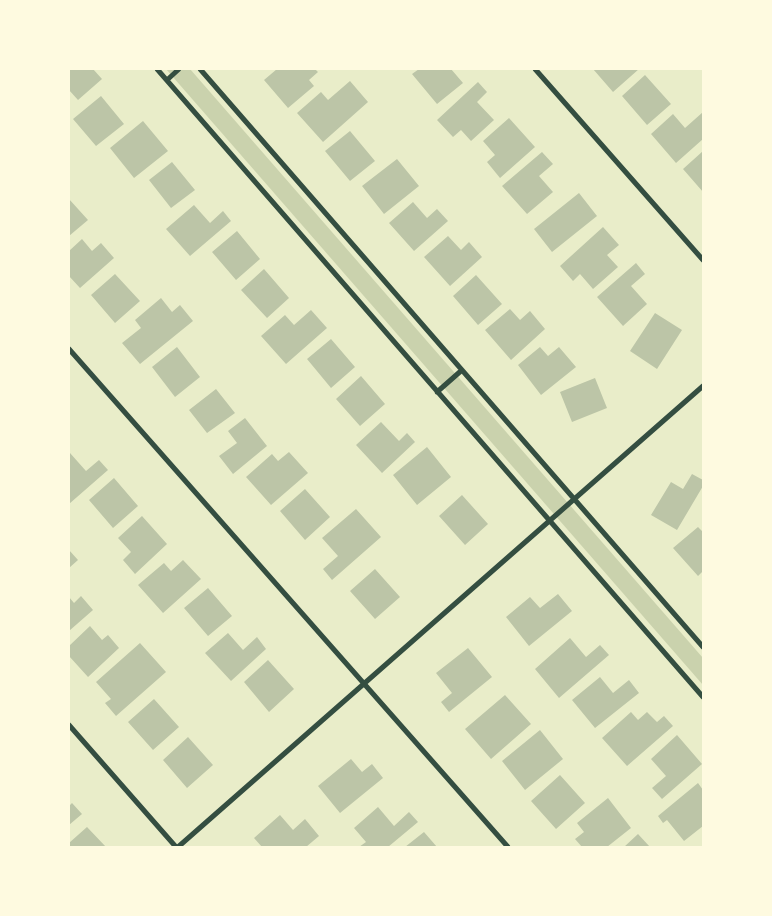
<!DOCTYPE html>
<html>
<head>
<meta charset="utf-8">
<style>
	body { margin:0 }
	#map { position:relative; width:772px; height:916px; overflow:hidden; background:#e9edc9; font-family:"Work Sans",sans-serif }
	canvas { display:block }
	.frame { position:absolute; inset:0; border:70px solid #fefae0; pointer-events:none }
</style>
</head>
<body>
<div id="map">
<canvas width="772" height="916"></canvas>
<div class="frame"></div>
</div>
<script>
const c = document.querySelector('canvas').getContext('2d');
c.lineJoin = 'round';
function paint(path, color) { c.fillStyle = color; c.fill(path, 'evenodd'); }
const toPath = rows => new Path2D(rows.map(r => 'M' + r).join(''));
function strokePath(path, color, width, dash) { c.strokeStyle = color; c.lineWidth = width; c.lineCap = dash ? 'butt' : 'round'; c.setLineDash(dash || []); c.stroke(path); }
paint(toPath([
	[166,69,190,69,703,658,703,685]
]), '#cad2ad');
paint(toPath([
	[69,69,93,69,102,79,78,100,69,90],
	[277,69,315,69,318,72,309,80,314,86,288,108,264,80],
	[419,69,451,69,463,83,437,104,412,74],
	[593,69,639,69,613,92],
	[645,75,671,104,647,125,622,96],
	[350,81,368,102,323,142,297,113,321,92,328,100],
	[478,82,487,92,477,102,494,120,471,141,461,130,453,137,437,120],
	[101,96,124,124,96,146,73,119],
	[703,112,703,139,676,163,651,134,673,114,685,128],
	[509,118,535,147,500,178,487,162,495,155,483,141],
	[143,121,168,151,134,178,110,148],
	[350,131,375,161,350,181,325,151],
	[703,151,703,192,683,169],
	[542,152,553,164,539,176,553,192,527,214,502,186],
	[397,159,419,186,384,214,362,186],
	[172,162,195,190,171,208,149,180],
	[579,193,597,216,552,252,534,229],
	[69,199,88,220,69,236],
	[413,202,427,218,437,209,448,221,414,251,389,223],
	[194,205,210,223,223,211,231,221,190,256,166,229],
	[603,227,619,245,607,255,618,267,593,289,580,274,573,281,560,266],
	[237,231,260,259,236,280,212,252],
	[448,236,461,250,469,242,482,257,450,286,424,257],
	[82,239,92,251,101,243,114,258,80,288,69,276,69,251],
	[636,263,645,274,631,286,647,304,623,326,597,297],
	[264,269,289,298,267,318,241,290],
	[115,274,140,301,115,323,91,295],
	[476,275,502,304,478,325,453,296],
	[161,298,172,312,180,305,193,321,140,364,122,343,141,328,135,320],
	[510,309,520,320,530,311,545,329,511,360,485,330],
	[311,310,327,328,286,364,261,336,285,315,294,325],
	[655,313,682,330,657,369,630,351],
	[331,339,355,367,331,388,307,359],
	[177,347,200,377,175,397,152,367],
	[540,347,548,356,559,347,576,367,541,395,518,365],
	[361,376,385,404,360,426,336,399],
	[595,378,607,408,572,422,560,392],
	[216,389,235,413,207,433,189,410],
	[245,418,267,446,233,474,219,456,237,443,228,431],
	[381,422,399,441,407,433,415,442,382,473,356,445],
	[427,447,451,477,417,505,393,475],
	[289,452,308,473,271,505,246,477,272,454,278,461],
	[70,453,86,471,99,460,108,470,69,504],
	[692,474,703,480,703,486,677,530,651,515,671,482,683,489],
	[114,478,138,506,113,528,89,500],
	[305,489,330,517,305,540,280,511],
	[462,495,488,524,465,545,439,516],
	[356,509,381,537,332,580,323,569,338,556,322,538],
	[142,516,167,544,135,574,123,560,131,552,118,538],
	[698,527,703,532,703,571,698,576,673,548],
	[69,550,78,560,69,568],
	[183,560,201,579,163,613,138,585,164,563,171,571],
	[375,569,400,597,375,619,350,591],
	[208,588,232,616,208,636,184,608],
	[558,594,572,611,529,646,506,617,530,597,540,608],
	[81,596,93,610,69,631,69,597,74,603],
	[90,626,102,640,108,635,119,648,88,677,69,656,69,646],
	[228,633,243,650,257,637,266,649,231,681,205,653],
	[570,638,586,657,600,645,609,655,559,698,535,669],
	[140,643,166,672,116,716,105,703,111,699,96,682],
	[468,648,492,677,449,712,441,702,452,693,436,673],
	[268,660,294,689,269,712,244,682],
	[600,677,613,693,629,680,639,693,595,728,572,700],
	[505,695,531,724,491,759,465,729],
	[154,699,179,727,153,750,128,722],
	[631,712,638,720,647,712,657,722,664,716,673,726,627,766,602,738],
	[540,730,563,759,525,790,502,761],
	[677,735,702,764,662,799,652,788,666,776,651,759],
	[188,737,213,765,187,788,163,760],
	[351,759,362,772,372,764,383,778,340,813,318,786],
	[560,775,585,803,556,829,531,801],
	[698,783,703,790,703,826,684,841,667,820,663,823,658,816],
	[608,798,631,828,607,847,582,847,575,839,584,832,577,823],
	[72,803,82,814,69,825,69,806],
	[378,807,394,826,409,812,418,822,388,847,359,847,366,842,354,828],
	[280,815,293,830,305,819,319,836,306,847,262,847,254,838],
	[87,827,106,847,69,847,69,843],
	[424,832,437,847,405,847],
	[638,834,650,847,624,847]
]), '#bcc5a7');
strokePath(toPath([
	[157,69,703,697],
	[200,69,703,647],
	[535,69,703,260],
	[167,80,179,69],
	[69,349,508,847],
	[437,392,462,370],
	[69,725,176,847],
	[178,847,703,386]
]), '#344e41', 5);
</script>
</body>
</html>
